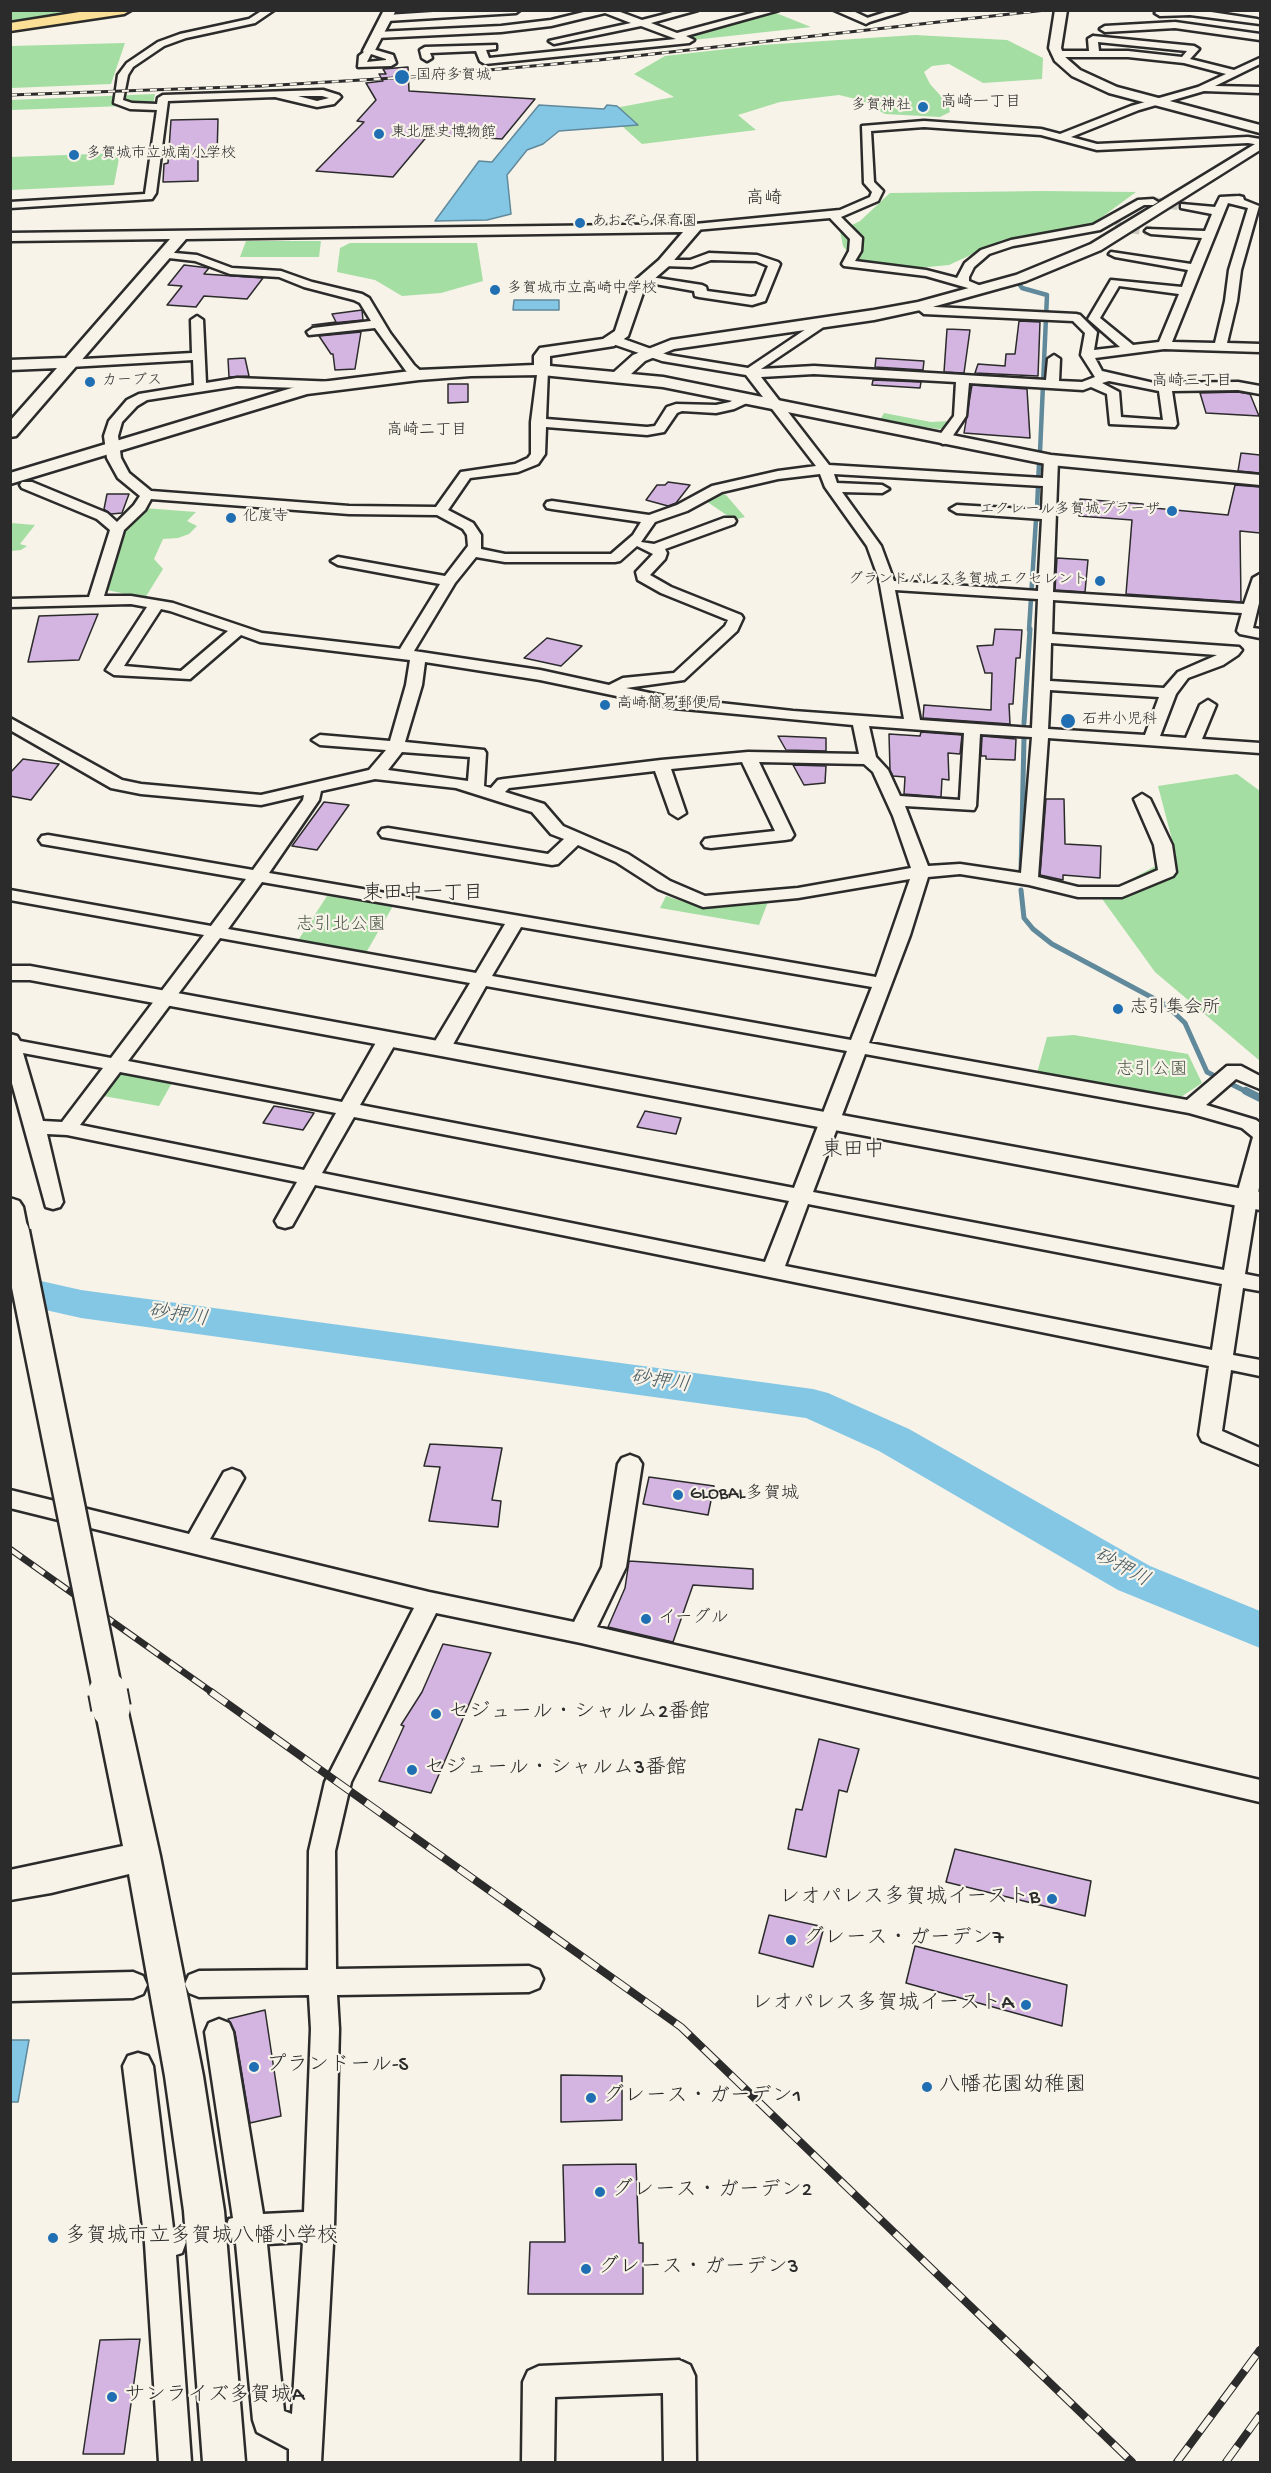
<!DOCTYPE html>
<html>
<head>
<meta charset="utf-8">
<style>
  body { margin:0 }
  #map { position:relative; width:1271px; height:2473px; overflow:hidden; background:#f7f3e8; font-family:"Gochi Hand",sans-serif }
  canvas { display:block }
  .frame { position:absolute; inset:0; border:12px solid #2b2b2b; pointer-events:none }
</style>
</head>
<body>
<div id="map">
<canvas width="1271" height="2473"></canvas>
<div class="frame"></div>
</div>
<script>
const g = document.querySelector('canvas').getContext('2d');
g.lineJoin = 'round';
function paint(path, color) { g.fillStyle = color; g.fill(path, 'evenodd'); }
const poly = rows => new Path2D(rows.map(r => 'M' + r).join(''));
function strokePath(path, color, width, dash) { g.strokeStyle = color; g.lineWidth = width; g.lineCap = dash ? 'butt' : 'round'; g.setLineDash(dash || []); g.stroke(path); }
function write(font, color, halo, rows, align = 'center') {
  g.font = font + ' "Gochi Hand","Klee One",sans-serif'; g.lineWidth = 4.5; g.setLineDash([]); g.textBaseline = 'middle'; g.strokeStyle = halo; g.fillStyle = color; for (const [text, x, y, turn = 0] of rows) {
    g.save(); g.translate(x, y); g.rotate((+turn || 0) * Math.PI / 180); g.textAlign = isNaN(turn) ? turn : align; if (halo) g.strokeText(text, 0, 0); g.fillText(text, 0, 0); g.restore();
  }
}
paint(poly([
  [10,11,95,11,11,23],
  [776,13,811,27,693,40,691,35],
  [915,35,1007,40,1043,58,1042,79,983,83,949,64,932,66,924,72,930,84,948,104,950,112,940,117,885,114,860,100,839,95,780,102,738,115,756,130,642,144,604,110,674,97,634,74,665,56,762,45],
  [125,43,111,84,11,88,11,46],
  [155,94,153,105,11,110,10,100],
  [120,153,114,185,11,190,11,157],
  [1043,191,1136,192,1079,234,1003,240,949,265,885,271,858,265,843,246,840,231,860,221,890,193],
  [246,241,321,241,319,257,240,257],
  [350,243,477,243,483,281,441,293,402,296,375,280,337,272,340,248],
  [884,413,931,422,949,421,947,428,938,429,880,420],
  [718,493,726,495,745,517,734,520,703,499],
  [144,508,196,512,187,521,197,526,189,534,178,538,163,539,154,559,163,569,145,598,107,590,121,529],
  [11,523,35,525,20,544,27,546,21,550,11,551],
  [1237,774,1260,791,1260,1061,1155,972,1100,896,1176,855,1158,786],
  [327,896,393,906,363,958,295,945],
  [666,896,700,907,768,902,759,925,660,908],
  [1074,1035,1188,1054,1202,1083,1178,1099,1037,1073,1047,1037],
  [126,1073,173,1081,159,1106,98,1095,117,1075]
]), '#a5dea3');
const water = poly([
  [539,105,604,109,607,105,617,106,638,125,559,131,543,144,527,150,507,175,511,214,487,220,435,221,479,161,492,162,539,105],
  [514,300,559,300,559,310,513,310,514,300],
  [11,2040,29,2040,18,2102,11,2102,11,2040]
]);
paint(water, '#84c7e5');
strokePath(water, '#60899b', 1.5);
strokePath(poly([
  [1020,285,1022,288,1047,295,1040,452],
  [1037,509,1039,463],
  [1029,630,1036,519]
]), '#60899b', 4.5);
strokePath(poly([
  [1024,723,1030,629],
  [1021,872,1024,738],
  [1021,890,1024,918,1033,929,1052,944,1166,1005,1185,1023,1207,1072,1249,1093]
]), '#60899b', 5);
strokePath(poly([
  [1246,1091,1260,1098]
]), '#60899b', 8);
paint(poly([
  [10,1274,81,1290,813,1389,828,1393,909,1429,1150,1566,1260,1611,1260,1648,1118,1590,879,1451,806,1418,81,1318,10,1302,10,1274]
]), '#84c7e5');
const building = poly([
  [408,67,409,91,535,99,502,139,429,134,393,177,316,171,364,122,357,121,376,100,366,83,383,81,379,74,386,74,383,69,408,67],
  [218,119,217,156,198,157,198,181,163,182,164,164,168,163,171,120,218,119],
  [184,265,209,268,204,274,263,278,247,299,204,296,196,307,167,305,182,286,168,285,184,265],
  [362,310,363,320,312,325,336,322,332,314,362,310],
  [1019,321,1040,322,1038,376,975,373,978,364,1005,366,1006,354,1015,354,1019,321],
  [947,329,970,330,964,373,944,372,947,329],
  [361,332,355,369,335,370,333,354,331,354,319,336,361,332],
  [245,358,249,376,229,377,228,359,245,358],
  [876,358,924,361,923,370,875,367,876,358],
  [873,380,921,382,920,388,872,385,873,380],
  [448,384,468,384,468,402,448,403,448,384],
  [972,385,1027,389,1030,438,964,433,972,385],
  [1238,392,1250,394,1259,416,1206,413,1200,393,1238,392],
  [1241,453,1260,455,1260,473,1238,471,1241,453],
  [668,482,690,485,676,503,668,506,646,500,657,485,665,485,668,482],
  [1235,485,1260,487,1260,533,1240,531,1241,602,1126,594,1132,520,1079,516,1080,499,1143,504,1143,507,1228,515,1235,485],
  [107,494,129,494,122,513,111,514,104,509,107,494],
  [1057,558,1088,560,1085,592,1055,590,1057,558],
  [98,614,79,660,28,662,39,616,98,614],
  [995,629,1022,630,1020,658,1016,658,1013,704,1009,704,1010,724,923,718,924,705,991,710,992,673,985,673,977,646,993,645,995,629],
  [547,638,582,646,561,666,524,658,547,638],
  [921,732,962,735,960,754,948,753,949,780,942,779,941,797,904,794,905,777,893,776,890,770,889,734,920,736,921,732],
  [778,736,826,738,826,751,786,750,778,736],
  [982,736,1016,739,1015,760,986,759,986,756,981,756,982,736],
  [23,759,59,764,31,800,10,796,10,773,23,759],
  [793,765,826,766,825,783,804,785,793,765],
  [1046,799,1064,799,1065,844,1101,846,1100,878,1063,875,1063,880,1040,875,1046,799],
  [324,802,349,805,317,850,292,846,324,802],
  [274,1106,314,1113,303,1130,263,1123,274,1106],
  [645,1111,681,1118,676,1134,637,1127,645,1111],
  [430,1444,502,1448,492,1500,501,1501,498,1527,429,1521,440,1467,424,1466,430,1444],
  [649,1477,714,1486,708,1515,643,1504,649,1477],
  [629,1561,753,1569,753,1589,693,1585,673,1642,608,1627,625,1588,629,1561],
  [443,1644,491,1653,431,1793,379,1781,404,1726,401,1725,422,1692,443,1644],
  [819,1739,859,1749,847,1792,839,1790,826,1857,788,1849,796,1809,802,1810,819,1739],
  [955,1849,1091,1881,1085,1916,946,1882,955,1849],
  [769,1915,824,1927,813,1967,759,1953,769,1915],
  [915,1946,1067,1985,1062,2026,906,1983,915,1946],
  [265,2010,281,2116,250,2123,235,2032,228,2019,265,2010],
  [561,2075,622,2076,622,2120,561,2122,561,2075],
  [636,2164,639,2243,643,2243,643,2294,528,2294,530,2242,565,2242,563,2165,636,2164],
  [140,2339,124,2454,83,2454,100,2340,140,2339]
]);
paint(building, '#d4b4e1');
strokePath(building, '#2b2b2b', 1.5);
strokePath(poly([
  [1153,202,1185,206],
  [1115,226,1151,231]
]), '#cecbc2', 10, [10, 5]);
const minor = poly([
  [263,10,274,10,255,23,186,38,164,46,133,67,128,75,123,100,132,103,157,104,158,98,163,95,323,90,339,95,341,97,334,104,317,107,275,97,168,101,156,193,152,199,10,208,10,202,145,194,157,110,130,109,114,103,118,75,127,63,158,42,180,34,249,19,263,10],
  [298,96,322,96,329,98,317,101,298,96],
  [464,10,520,10,516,13,387,21,382,18,387,15,464,10],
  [592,10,615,10,642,20,681,10,698,10,651,23,677,33,763,10,779,10,686,36,694,40,689,43,485,64,480,61,476,51,430,53,432,58,427,61,422,58,420,50,425,47,496,45,496,49,486,50,489,58,676,39,641,26,554,44,549,41,631,23,605,13,551,26,501,32,377,38,372,35,377,32,501,26,551,20,592,10],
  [892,10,908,10,866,23,861,20,892,10],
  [1159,10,1198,10,1257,19,1260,20,1260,24,1190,15,1160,16,1155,13,1159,10],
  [1175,22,1260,34,1260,40,1175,28,1105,32,1100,29,1105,26,1175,22],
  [1093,36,1194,46,1199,49,1190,59,1234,70,1260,58,1260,64,1215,86,1260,87,1260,93,1204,91,1139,110,1071,137,1097,144,1248,137,1260,139,1260,145,1248,143,1097,150,1041,135,924,127,871,131,874,182,883,191,878,201,841,217,862,238,861,251,855,261,926,270,957,278,965,263,981,250,1011,240,1093,225,1138,200,1153,199,1158,202,1153,205,1144,205,1100,230,1013,246,989,254,974,267,969,277,969,281,981,286,975,290,926,276,844,266,842,264,849,251,850,239,830,218,695,230,689,227,695,224,840,210,870,197,872,192,864,183,862,126,924,121,1041,129,1060,134,1131,106,1198,87,1226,74,1184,63,1128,57,1057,57,1052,54,1057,51,1089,51,1088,39,1093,36],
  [1098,42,1187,51,1182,57,1128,51,1099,51,1098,42],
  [369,48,393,55,396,63,391,66,358,67,359,56,369,48],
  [371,54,386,59,386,60,367,62,371,54],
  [1239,196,1243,197,1244,200,1259,206,1241,270,1237,301,1227,343,1260,344,1260,352,1164,349,1095,358,1102,371,1154,383,1238,382,1260,386,1260,394,1238,390,1172,391,1177,424,1175,427,1110,424,1107,394,1091,387,1083,390,969,383,966,416,948,443,943,444,936,440,954,416,956,382,814,374,761,377,829,465,1043,478,1044,460,1051,456,1056,457,1058,460,1053,592,1244,604,1253,578,1260,574,1260,599,1253,628,1260,629,1260,638,1240,634,1237,631,1242,613,1053,600,1052,634,1239,647,1242,650,1238,655,1223,665,1188,678,1176,694,1160,736,1186,738,1200,705,1208,700,1216,705,1202,739,1260,743,1260,753,1048,738,1038,877,1078,887,1119,887,1158,870,1154,845,1134,799,1142,794,1150,799,1172,845,1176,872,1173,876,1122,897,1078,897,1029,885,960,874,928,877,910,935,869,1043,1187,1100,1227,1066,1241,1066,1260,1076,1260,1089,1236,1079,1206,1105,1256,1120,1260,1123,1260,1181,1245,1274,1260,1277,1260,1291,1243,1288,1233,1355,1260,1360,1260,1376,1231,1370,1222,1431,1260,1448,1260,1465,1202,1441,1199,1435,1209,1366,315,1185,292,1226,285,1228,278,1226,275,1221,297,1182,67,1135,47,1134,63,1202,60,1207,53,1209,46,1207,10,1076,10,1034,17,1036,20,1041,111,1058,204,935,10,900,10,890,211,926,246,879,48,845,42,844,39,840,42,836,48,835,253,870,303,800,304,795,261,805,141,794,111,788,10,730,10,718,122,780,141,784,261,795,369,770,386,750,320,745,312,740,320,735,390,741,406,685,410,660,260,642,241,635,190,679,114,675,106,670,147,607,131,604,10,607,10,599,89,597,110,530,97,519,22,488,20,485,22,482,32,482,107,513,117,522,134,505,140,496,118,478,107,458,104,436,109,421,127,400,139,394,194,385,193,360,70,367,64,363,66,360,192,353,191,320,197,316,203,320,206,383,237,378,337,382,339,385,337,388,333,389,237,386,147,400,137,406,122,422,118,436,121,458,129,473,151,491,349,506,436,507,461,472,515,464,528,458,531,454,531,422,538,367,546,367,548,370,546,419,647,427,655,426,667,407,676,404,716,405,730,402,739,396,749,396,750,399,749,402,734,409,716,413,682,411,677,413,664,432,647,435,546,427,545,454,538,464,518,472,470,478,448,510,473,523,481,535,481,549,505,554,611,554,633,535,641,522,552,509,547,508,545,505,547,502,552,501,649,515,677,505,712,486,778,471,816,466,746,375,662,361,610,343,610,337,618,337,668,355,748,368,818,321,824,325,822,328,761,369,814,366,1046,380,1048,359,1054,355,1060,359,1059,381,1082,382,1095,377,1081,355,1085,333,1073,321,924,314,914,306,920,302,935,307,1076,314,1080,315,1097,332,1094,350,1120,347,1088,319,1111,280,1182,287,1188,270,1115,257,1109,254,1111,252,1191,264,1202,238,1151,234,1145,231,1147,229,1205,231,1212,214,1181,208,1181,204,1215,207,1220,197,1239,196],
  [1228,203,1248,208,1229,270,1225,301,1215,343,1172,342,1228,203],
  [1119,286,1179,294,1159,342,1133,345,1100,318,1119,286],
  [1109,381,1159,391,1163,420,1121,417,1119,392,1102,383,1109,381],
  [820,474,825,487,867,546,879,579,904,719,793,711,674,698,626,688,684,680,737,631,743,618,741,615,671,587,650,575,665,559,667,553,665,549,734,524,736,521,734,518,724,518,654,544,641,542,655,522,687,511,722,492,778,479,820,474],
  [834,474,1043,486,1042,510,957,505,950,509,957,513,1042,519,1038,591,894,581,881,546,842,492,882,493,889,489,882,485,837,483,834,474],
  [151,499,349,514,437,515,463,529,467,535,468,546,445,576,338,557,331,561,338,565,440,584,400,649,262,633,173,603,131,596,104,596,124,530,145,510,151,499],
  [637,546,653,554,636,572,638,580,661,593,728,620,725,626,674,673,623,678,609,685,540,670,414,651,455,583,476,557,505,562,615,562,620,561,637,546],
  [895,590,1038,599,1032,728,920,720,895,590],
  [161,609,170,611,228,631,181,671,124,666,161,609],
  [1051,643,1217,655,1178,672,1164,688,1050,681,1051,643],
  [425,662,540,680,674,708,853,725,859,754,748,752,661,760,504,779,498,780,491,788,484,786,486,753,484,750,405,742,422,685,425,662],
  [1050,690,1159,697,1145,735,1048,729,1050,690],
  [869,726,964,733,960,800,900,796,888,770,876,757,869,726],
  [980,734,1032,737,1021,873,960,864,928,866,905,806,974,810,976,806,980,734],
  [402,752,470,757,468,781,388,770,402,752],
  [742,762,775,831,711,838,705,839,702,843,705,847,711,848,785,840,791,839,794,835,759,762,864,764,873,772,893,816,911,868,798,888,705,896,670,881,628,854,563,826,544,804,505,792,509,788,655,771,670,813,678,818,686,813,671,769,742,762],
  [375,779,456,788,532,812,551,834,564,839,548,854,388,828,382,829,379,833,382,837,552,865,558,864,578,845,616,862,658,889,703,907,798,898,910,879,876,977,269,873,319,800,321,791,375,779],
  [262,882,505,924,476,973,228,929,262,882],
  [521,927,872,987,851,1040,492,976,521,927],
  [220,938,470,983,431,1048,434,1052,441,1054,448,1052,451,1048,486,986,847,1051,794,1188,360,1105,398,1039,395,1035,388,1033,381,1035,378,1039,342,1102,128,1061,220,938],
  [23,1053,103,1068,62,1122,43,1121,23,1053],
  [865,1054,1189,1113,1242,1128,1253,1137,1236,1198,1224,1270,813,1192,865,1054],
  [120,1072,336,1113,304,1170,80,1125,120,1072],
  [354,1117,789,1201,765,1262,322,1173,354,1117],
  [808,1204,1222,1284,1212,1350,785,1266,808,1204],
  [164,252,197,255,232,268,281,271,312,282,362,294,369,298,390,333,414,365,425,375,419,379,406,371,375,328,309,335,307,332,313,328,371,321,360,303,354,300,304,287,279,277,230,274,195,261,160,257,158,255,164,252],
  [709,253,757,255,778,262,780,264,765,301,752,305,699,297,695,296,694,291,644,282,638,279,644,276,702,285,706,287,707,291,751,297,756,296,768,266,756,261,711,260,692,267,664,266,658,263,664,260,690,260,709,253],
  [630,1455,638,1458,642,1464,626,1567,597,1627,1260,1780,1260,1802,581,1643,436,1613,351,1782,335,1851,336,1969,529,1966,539,1970,543,1979,539,1988,529,1992,337,1995,339,2029,334,2226,321,2462,289,2462,289,2449,257,2432,253,2420,236,2243,229,2241,225,2230,229,2219,233,2218,205,2032,209,2023,219,2019,229,2023,233,2032,263,2214,304,2212,311,2029,309,1995,199,1997,189,1993,185,1984,189,1975,199,1971,308,1970,309,1851,325,1782,414,1608,10,1508,10,1490,189,1534,224,1472,232,1469,240,1472,244,1478,210,1539,429,1592,574,1622,602,1567,618,1464,622,1458,630,1455],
  [303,2242,292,2414,284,2411,267,2244,303,2242],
  [133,1972,143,1976,147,1985,143,1994,133,1998,10,2001,10,1975,133,1972],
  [138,2053,148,2056,153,2066,173,2228,182,2231,186,2242,182,2253,176,2255,191,2462,159,2462,145,2243,123,2066,128,2056,138,2053],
  [679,2360,690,2365,695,2376,696,2462,664,2462,663,2393,555,2397,554,2462,522,2462,523,2382,528,2371,539,2366,679,2360]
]);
const tertiary = poly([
  [384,10,396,10,373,54,365,54,363,51,384,10],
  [834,10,851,10,872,20,866,24,834,10],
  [1055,10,1067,10,1061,48,1064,56,1080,70,1117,87,1260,125,1260,133,1109,93,1072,76,1055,61,1049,48,1055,10],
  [1260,141,1260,150,1101,250,1026,281,925,309,874,320,674,349,645,361,631,374,663,377,1051,455,1260,475,1260,485,1051,465,663,387,542,375,471,376,419,380,307,394,10,484,10,473,305,384,419,370,534,365,534,356,540,348,603,339,615,331,630,285,659,260,683,232,186,239,16,436,10,437,10,421,57,368,10,370,10,360,66,358,170,239,10,241,10,233,700,224,702,227,700,230,669,266,645,287,628,336,614,346,550,356,550,366,614,372,633,355,671,340,874,310,918,302,1016,275,1091,244,1260,141],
  [10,966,30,966,1260,1192,1260,1210,441,1056,30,980,10,980,10,966],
  [10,1198,19,1201,23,1207,28,1232,25,1238,15,1241,10,1240,10,1198],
  [111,1695,123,1699,127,1708,160,1856,203,2076,224,2211,245,2462,203,2462,184,2211,165,2076,129,1874,51,1893,10,1900,10,1870,123,1846,95,1708,99,1699,111,1695]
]);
const primary = poly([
  [92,10,131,10,124,14,10,31,10,23,92,10]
]);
strokePath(minor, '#2b2b2b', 5);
strokePath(tertiary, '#2b2b2b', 5);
strokePath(primary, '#2b2b2b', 5);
paint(minor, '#f7f3e8');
paint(tertiary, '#f7f3e8');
paint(primary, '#fbdf96');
const railFar2 = poly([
  [411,77,599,60,1046,10],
  [10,95,262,86,394,78]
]);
const railFar1 = poly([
  [10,1549,213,1693]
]);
const rail = poly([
  [211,1692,681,2027,1132,2462],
  [1177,2462,1260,2350],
  [1226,2462,1260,2415]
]);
strokePath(railFar2, '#2b2b2b', 3);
strokePath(railFar1, '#2b2b2b', 7);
strokePath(rail, '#2b2b2b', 8);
strokePath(railFar2, '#f7f3e8', 2, [7]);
strokePath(railFar1, '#f7f3e8', 4.5, [14]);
strokePath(rail, '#f7f3e8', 6, [19]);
const tertiaryBridgeFar1 = poly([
  [15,1232,108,1693]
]);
const tertiaryBridge = poly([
  [108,1692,111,1708]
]);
strokePath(tertiaryBridgeFar1, '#2b2b2b', 33, []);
strokePath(tertiaryBridge, '#2b2b2b', 42, []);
strokePath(tertiaryBridgeFar1, '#f7f3e8', 28);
strokePath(tertiaryBridge, '#f7f3e8', 38);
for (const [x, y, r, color] of [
  [402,77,8,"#1f6fb2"],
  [923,107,6,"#1f6fb2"],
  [379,134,6,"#1f6fb2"],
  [74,155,6,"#1f6fb2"],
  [580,223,6,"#1f6fb2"],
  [495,290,6,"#1f6fb2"],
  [90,382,6,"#1f6fb2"],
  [1172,511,6,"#1f6fb2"],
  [231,518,6,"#1f6fb2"],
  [1100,581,6,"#1f6fb2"],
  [605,705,6,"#1f6fb2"],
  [1068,721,8,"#1f6fb2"],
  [1118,1009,6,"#1f6fb2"],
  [678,1495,6,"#1f6fb2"],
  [646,1619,6,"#1f6fb2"],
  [436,1714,6,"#1f6fb2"],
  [412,1770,6,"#1f6fb2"],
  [1052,1899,6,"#1f6fb2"],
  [791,1940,6,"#1f6fb2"],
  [1026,2005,6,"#1f6fb2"],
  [254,2067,6,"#1f6fb2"],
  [927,2087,6,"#1f6fb2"],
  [591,2098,6,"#1f6fb2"],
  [600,2192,6,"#1f6fb2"],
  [53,2238,6,"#1f6fb2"],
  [586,2269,6,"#1f6fb2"],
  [112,2397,6,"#1f6fb2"]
]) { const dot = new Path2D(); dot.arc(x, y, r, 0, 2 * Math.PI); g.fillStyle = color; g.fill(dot); strokePath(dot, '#f7f3e8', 2); }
write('15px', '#2b2b2b', '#f7f3e8', [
  ["国府多賀城",416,77],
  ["多賀神社",911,107,"right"],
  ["東北歴史博物館",391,134],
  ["多賀城市立城南小学校",86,155],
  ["あおぞら保育園",592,223],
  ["多賀城市立高崎中学校",507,290],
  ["カーブス",102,382],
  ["エクレール多賀城プラーザ",1160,511,"right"],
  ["化度寺",243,518],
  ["グランドパレス多賀城エクセレント",1088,581,"right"],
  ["高崎簡易郵便局",617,705],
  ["石井小児科",1082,721]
], 'left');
write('16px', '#2b2b2b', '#f7f3e8', [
  ["高崎一丁目",981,104],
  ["高崎三丁目",1192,383],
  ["高崎二丁目",427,432]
]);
write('18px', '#2b2b2b', '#f7f3e8', [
  ["高崎",764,200]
]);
write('18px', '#4a5849', '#f7f3e8', [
  ["志引北公園",341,926],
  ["志引公園",1152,1071]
]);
write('18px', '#2b2b2b', '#f7f3e8', [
  ["志引集会所",1130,1009],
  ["GLOBAL多賀城",690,1495],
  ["イーグル",658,1619]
], 'left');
write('20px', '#2b2b2b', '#f7f3e8', [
  ["東田中一丁目",423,895]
]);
write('italic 20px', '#465a63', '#f7f3e8', [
  ["砂押川",178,1317,8],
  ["砂押川",660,1383,8],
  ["砂押川",1121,1569,28]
]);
write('21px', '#2b2b2b', '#f7f3e8', [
  ["東田中",853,1152]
]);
write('21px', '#2b2b2b', '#f7f3e8', [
  ["セジュール・シャルム2番館",448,1714],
  ["セジュール・シャルム3番館",424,1770],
  ["レオパレス多賀城イーストB",1040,1899,"right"],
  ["グレース・ガーデン7",803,1940],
  ["レオパレス多賀城イーストA",1014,2005,"right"],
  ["プランドール-S",266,2067],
  ["八幡花園幼稚園",939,2087],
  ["グレース・ガーデン1",603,2098],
  ["グレース・ガーデン2",612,2192],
  ["多賀城市立多賀城八幡小学校",65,2238],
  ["グレース・ガーデン3",598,2269],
  ["サンライズ多賀城A",124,2397]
], 'left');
</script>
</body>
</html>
